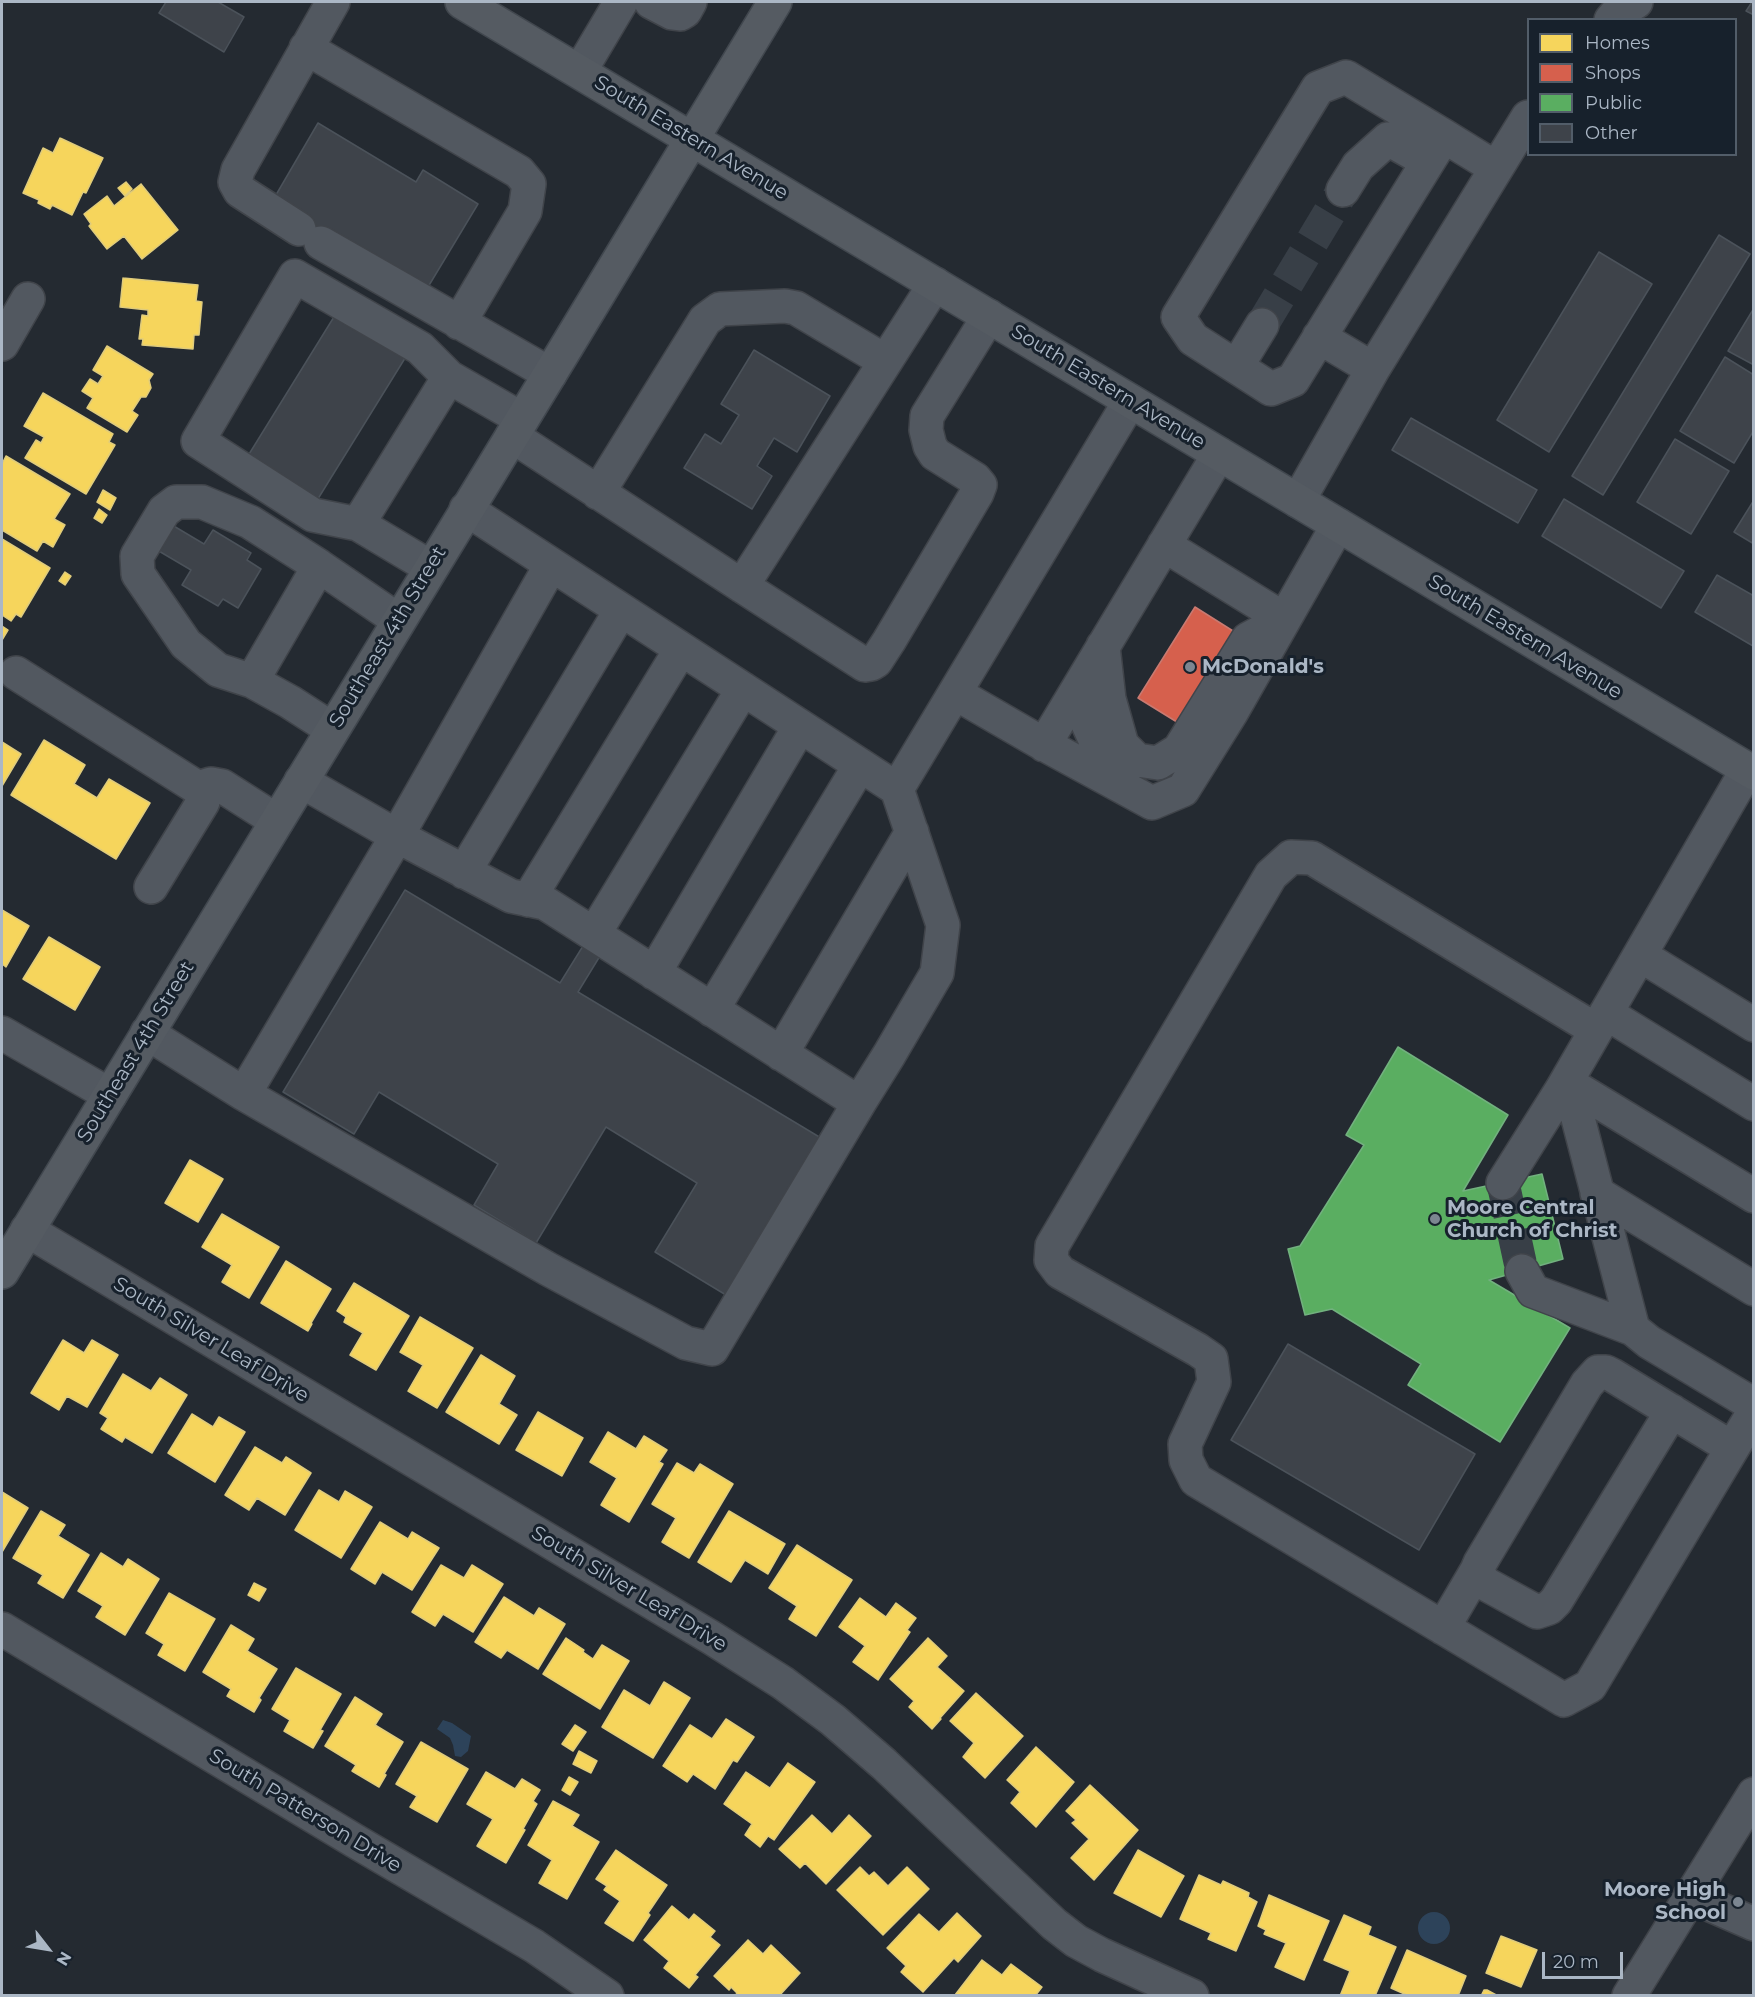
<!DOCTYPE html>
<html>
<head>
<meta charset="utf-8">
<style>
  body { margin:0 }
  #map { position:relative; width:1755px; height:1997px; overflow:hidden; background:#242a31; font-family:Montserrat,sans-serif }
  canvas { display:block }
  .frame { position:absolute; inset:0; border:3px solid #abb7c5; pointer-events:none }
  .legend { position:absolute; left:1527px; top:18px; width:210px; height:138px; box-sizing:border-box; background:#17212c; border:2px solid #525d69; margin:0; padding:8px 10px; list-style:none; font-size:18px; color:#abb7c5 }
  .legend li { display:flex; align-items:center; gap:12px; height:30px }
  .legend b { width:30px; border:2px solid #525d69 }
  .north { position:absolute; left:18px; top:1919px; width:60px; height:60px; -webkit-text-stroke:4px #17212c; paint-order:stroke; rotate:121deg; font-size:16px; font-weight:700; line-height:24px; text-align:center; color:#abb7c5 }
  .north::after { content:''; display:block; margin:auto; width:21px; height:27px; background:#abb7c5; clip-path:polygon(50% 0,100% 100%,50% 72%,0 100%) }
  .scale { position:absolute; left:1542px; top:1952px; width:81px; height:27px; box-sizing:border-box; border:3px solid #abb7c5; border-top:0; padding-left:8px; font-size:18px; line-height:21px; white-space:nowrap; color:#abb7c5; -webkit-text-stroke:4px #17212c; paint-order:stroke }
</style>
</head>
<body>
<div id="map">
<canvas width="1755" height="1997"></canvas>
<div class="frame"></div>
<ul class="legend">
<li><b style="height:16px;background:#f6d55c"></b>Homes</li>
<li><b style="height:16px;background:#d6604d"></b>Shops</li>
<li><b style="height:16px;background:#5aae61"></b>Public</li>
<li><b style="height:16px;background:#3e434a"></b>Other</li>
</ul>
<div class="north">N</div>
<div class="scale">20 m</div>
</div>
<script>
const g = document.querySelector('canvas').getContext('2d');
g.lineJoin = 'round';
function paint(path, color) { g.fillStyle = color; g.fill(path, 'evenodd'); }
const poly = rows => new Path2D(rows.map(r => 'M' + r).join(''));
function strokePath(path, color, width, dash) { g.strokeStyle = color; g.lineWidth = width; g.lineCap = dash ? 'butt' : 'round'; g.setLineDash(dash || []); g.stroke(path); }
function write(font, color, halo, rows, align = 'center') {
  g.font = font + ' Montserrat,sans-serif'; g.lineWidth = 6; g.setLineDash([]); g.textBaseline = 'middle'; g.strokeStyle = halo; g.fillStyle = color; for (const [text, x, y, turn = 0] of rows) {
    g.save(); g.translate(x, y); g.rotate((+turn || 0) * Math.PI / 180); g.textAlign = isNaN(turn) ? turn : align; if (halo) g.strokeText(text, 0, 0); g.fillText(text, 0, 0); g.restore();
  }
}
paint(poly([
  [443,1720,452,1723,471,1736,468,1751,461,1757,455,1756,453,1745,450,1738,437,1729],
  '1418 1928a16 16 0 1 1 32 0a16 16 0 1 1-32 0Z'
]), '#2d435a');
const homes = poly([
  [60,138,103,158,86,193,83,192,72,215,52,205,50,209,38,203,39,200,23,193,43,148,53,153,60,138],
  [126,182,132,189,125,196,118,188,126,182],
  [141,184,178,230,142,259,124,236,107,249,89,226,91,224,84,214,107,196,114,206,141,184],
  [123,278,198,285,196,301,202,302,199,335,194,335,193,349,142,345,143,339,139,339,142,315,148,316,148,310,120,307,123,278],
  [107,346,153,374,149,380,151,388,146,397,141,397,132,411,138,415,127,432,87,408,93,398,82,391,90,379,98,384,103,376,93,370,107,346],
  [43,393,113,434,109,442,115,445,86,494,25,458,36,440,41,443,44,437,24,426,43,393],
  [6,456,70,494,54,519,65,525,53,547,43,541,37,551,2,530,2,464,6,456],
  [103,490,116,498,110,510,97,502,103,490],
  [99,509,107,515,102,523,94,518,99,509],
  [2,539,50,568,21,617,16,614,11,621,2,615,2,539],
  [65,572,71,576,65,585,59,581,65,572],
  [2,626,8,630,2,640,2,626],
  [44,740,85,765,74,784,97,798,109,779,150,803,116,859,11,795,44,740],
  [2,742,21,754,2,786,2,742],
  [2,910,29,926,6,967,2,964,2,910],
  [49,937,100,967,75,1010,23,979,49,937],
  [190,1160,223,1179,198,1222,165,1203,190,1160],
  [222,1214,279,1247,249,1298,222,1282,232,1265,202,1247,222,1214],
  [286,1261,331,1289,311,1323,312,1324,308,1331,261,1303,286,1261],
  [354,1283,409,1316,376,1370,350,1355,363,1333,344,1322,346,1317,337,1311,354,1283],
  [420,1317,473,1348,437,1408,408,1391,423,1365,400,1352,420,1317],
  [63,1340,84,1353,92,1340,118,1355,87,1407,67,1396,59,1410,31,1393,63,1340],
  [481,1355,515,1376,499,1404,517,1415,499,1444,446,1412,481,1355],
  [123,1374,151,1391,160,1378,187,1395,152,1453,125,1437,122,1442,101,1429,108,1418,100,1413,123,1374],
  [538,1412,583,1438,562,1476,516,1450,538,1412],
  [192,1414,213,1427,219,1417,245,1432,215,1482,168,1453,192,1414],
  [608,1432,636,1449,644,1436,667,1450,659,1462,663,1464,629,1522,601,1505,617,1478,590,1462,608,1432],
  [255,1447,282,1463,286,1457,311,1473,285,1515,257,1498,249,1510,225,1495,255,1447],
  [677,1463,694,1473,700,1464,733,1484,689,1558,662,1542,676,1518,652,1504,677,1463],
  [319,1490,339,1502,345,1491,372,1507,341,1558,295,1530,319,1490],
  [2,1492,28,1508,2,1552,2,1492],
  [41,1511,65,1525,58,1536,89,1555,63,1598,38,1583,43,1575,13,1558,41,1511],
  [729,1511,785,1544,768,1574,745,1560,731,1582,698,1562,729,1511],
  [380,1522,408,1539,412,1532,439,1548,412,1590,382,1572,375,1584,351,1569,380,1522],
  [797,1545,852,1580,816,1636,789,1619,797,1606,769,1588,797,1545],
  [101,1553,123,1567,128,1559,159,1579,125,1635,96,1617,103,1606,78,1591,101,1553],
  [441,1565,464,1578,472,1565,503,1584,473,1632,443,1614,435,1626,412,1612,441,1565],
  [254,1583,266,1589,259,1601,248,1595,254,1583],
  [169,1593,215,1619,185,1671,158,1655,164,1644,146,1633,169,1593],
  [504,1597,534,1616,539,1608,565,1624,538,1669,507,1650,501,1658,475,1642,504,1597],
  [860,1598,886,1617,896,1603,916,1618,907,1630,910,1632,878,1680,853,1662,865,1646,839,1627,860,1598],
  [231,1625,254,1639,247,1651,277,1669,259,1698,261,1700,254,1712,227,1696,231,1689,203,1672,231,1625],
  [566,1638,584,1650,583,1652,593,1659,602,1645,629,1661,600,1709,543,1674,566,1638],
  [928,1638,947,1656,937,1667,964,1691,940,1718,941,1719,932,1729,909,1707,914,1701,890,1679,928,1638],
  [296,1668,341,1694,320,1730,323,1731,313,1748,284,1731,290,1720,272,1709,296,1668],
  [664,1682,690,1698,653,1758,602,1727,624,1690,650,1706,664,1682],
  [976,1693,1023,1736,985,1778,963,1757,974,1743,950,1721,976,1693],
  [355,1697,382,1714,375,1725,403,1742,384,1774,386,1775,379,1787,352,1771,356,1765,325,1746,355,1697],
  [726,1719,754,1737,737,1762,733,1760,715,1789,693,1774,687,1782,663,1766,690,1725,712,1739,726,1719],
  [575,1725,586,1732,573,1751,562,1744,575,1725],
  [421,1742,468,1769,437,1822,410,1807,417,1796,396,1784,421,1742],
  [1036,1747,1074,1782,1036,1827,1011,1803,1020,1792,1007,1780,1036,1747],
  [579,1751,597,1761,591,1773,573,1764,579,1751],
  [788,1763,815,1782,774,1840,768,1836,760,1847,745,1835,752,1824,724,1804,746,1772,770,1788,788,1763],
  [486,1772,515,1789,522,1779,540,1790,533,1801,537,1804,523,1829,525,1830,506,1863,477,1846,493,1819,467,1804,486,1772],
  [569,1777,578,1782,570,1795,562,1790,569,1777],
  [1090,1785,1138,1830,1094,1880,1071,1858,1089,1839,1072,1823,1076,1820,1066,1811,1090,1785],
  [553,1801,579,1815,572,1826,599,1842,567,1899,539,1883,552,1860,528,1845,553,1801],
  [812,1815,832,1834,849,1815,871,1836,826,1884,805,1863,800,1868,779,1849,812,1815],
  [616,1850,667,1885,648,1913,650,1915,633,1941,605,1923,620,1901,604,1890,607,1886,596,1879,616,1850],
  [1138,1850,1184,1876,1161,1917,1114,1893,1138,1850],
  [860,1867,869,1876,874,1872,888,1886,907,1867,929,1889,883,1935,837,1890,860,1867],
  [1199,1875,1221,1885,1223,1881,1249,1893,1248,1897,1257,1902,1236,1951,1208,1939,1211,1933,1180,1919,1199,1875],
  [1269,1895,1329,1921,1304,1980,1275,1967,1286,1943,1264,1934,1266,1930,1258,1926,1269,1895],
  [672,1906,689,1920,694,1914,715,1931,710,1937,720,1945,695,1975,698,1977,689,1988,664,1968,669,1961,644,1940,672,1906],
  [957,1913,981,1936,958,1962,954,1958,923,1992,901,1972,906,1966,887,1948,919,1914,939,1932,957,1913],
  [1344,1915,1371,1927,1368,1935,1396,1947,1375,1996,1340,1996,1350,1971,1324,1960,1344,1915],
  [1501,1936,1537,1950,1521,1987,1486,1973,1501,1936],
  [748,1940,763,1954,771,1945,800,1973,779,1996,735,1996,737,1993,731,1987,729,1990,714,1976,748,1940],
  [1407,1950,1466,1976,1458,1996,1409,1996,1391,1988,1407,1950],
  [982,1960,1002,1975,1011,1964,1042,1987,1035,1996,955,1995,982,1960],
  [1484,1990,1487,1990,1498,1996,1481,1996,1484,1990]
]);
paint(homes, '#f6d55c');
strokePath(homes, '#e0cc7c', 1.5);
const shops = poly([
  [1195,607,1241,636,1185,727,1138,698,1195,607]
]);
paint(shops, '#d6604d');
strokePath(shops, '#c97a71', 1.5);
const public = poly([
  [1398,1047,1508,1115,1463,1191,1542,1174,1563,1259,1489,1280,1570,1328,1500,1442,1408,1385,1421,1364,1332,1309,1305,1315,1288,1249,1300,1246,1364,1145,1346,1135,1398,1047]
]);
paint(public, '#5aae61');
strokePath(public, '#72b17f', 1.5);
const building = poly([
  [166,2,218,2,244,17,224,52,159,13,166,2],
  [1752,2,1754,2,1754,15,1746,11,1752,2],
  [318,123,416,182,423,170,478,204,425,292,316,252,293,238,273,200,318,123],
  [1719,235,1750,254,1603,495,1572,476,1719,235],
  [1599,252,1652,284,1549,452,1497,420,1599,252],
  [1754,308,1754,365,1728,351,1754,308],
  [337,312,407,355,316,502,246,459,337,312],
  [754,350,830,396,797,452,774,438,757,466,772,476,752,509,684,468,705,434,721,444,739,415,721,404,754,350],
  [1725,357,1754,375,1754,430,1734,463,1680,431,1725,357],
  [1411,418,1537,490,1518,523,1392,450,1411,418],
  [1675,439,1729,471,1691,534,1637,502,1675,439],
  [1564,499,1684,571,1661,608,1542,536,1564,499],
  [1754,500,1754,544,1734,532,1754,500],
  [167,522,204,544,213,530,251,553,247,560,261,569,238,608,223,599,218,606,182,585,191,570,152,547,167,522],
  [1717,575,1754,596,1753,646,1695,612,1717,575],
  [405,890,560,983,583,946,600,956,578,992,821,1138,726,1295,655,1252,697,1183,606,1127,536,1243,474,1205,498,1164,379,1092,354,1134,283,1092,405,890],
  [1288,1344,1475,1454,1419,1550,1231,1440,1288,1344]
]);
paint(building, '#3e434a');
strokePath(building, '#4b525a', 1.5);
strokePath(poly([
  [1262,325,1343,190],
  [1503,1183,1522,1271]
]), '#383f47', 33, [33, 16]);
const minor = poly([
  [651,2,672,13,680,14,685,11,690,2],
  [1611,20,1617,13,1636,2],
  [306,48,519,172,529,184,525,211,459,323],
  [580,71,621,2],
  [1444,136,1293,380,1271,389,1193,339,1178,317,1318,88,1346,77,1444,136,1496,168],
  [1343,190,1358,166,1388,139,1427,161],
  [299,229,240,191,235,182,238,170,333,2],
  [321,243,550,374],
  [1319,337,1373,369],
  [2,344,28,299],
  [1237,366,1262,325],
  [512,436,742,586,865,665,871,664,876,661,889,641,977,493,980,485,975,479,935,454,930,446,926,430,927,416,989,316],
  [598,493,705,320,720,309,785,306,796,308,885,361],
  [1298,501,1373,369,1528,117],
  [358,524,449,377],
  [1164,545,1284,619],
  [430,567,358,524,313,515,198,441,295,276,420,348,449,377,522,419],
  [742,586,935,284],
  [1103,646,1109,699,1122,745,1137,760,1158,763,1179,750,1248,639,1261,632],
  [16,673,198,788,203,795,203,802,151,887],
  [1095,673,1088,699,1088,724,1097,744,1115,756,1137,760],
  [252,681,218,670,186,644,138,574,137,556,164,511,176,502,202,502,250,522,319,566],
  [955,693,1038,741,1152,803,1183,790,1231,713,1338,525],
  [332,729,290,702,252,681,319,566,398,620],
  [1044,745,1219,454],
  [1747,770,1562,1089,1574,1103,1633,1329,1649,1342,1754,1405],
  [301,781,397,836,511,896,545,903,859,1103,889,1055,937,973,943,925,897,789,466,509],
  [198,788,211,784,222,786,277,821],
  [897,789,1130,401],
  [464,872,621,610],
  [528,900,681,649],
  [594,934,743,689],
  [1640,955,1754,1025],
  [654,973,800,726],
  [712,1010,860,765],
  [1606,1013,1754,1104],
  [1596,1030,1312,858,1291,857,1271,875,1052,1246,1051,1260,1060,1272,1198,1350,1211,1359,1214,1382,1185,1444,1186,1460,1196,1480,1564,1700,1590,1686,1754,1412],
  [2,1033,110,1095],
  [147,1033,244,1094,397,836,551,565],
  [781,1054,912,832],
  [1566,1082,1754,1196],
  [244,1094,548,1269,686,1343,712,1349,859,1103],
  [1503,1183,1562,1089],
  [1597,1193,1754,1289],
  [27,1230,712,1638,783,1683,833,1720,884,1764,1054,1924,1076,1941,1102,1955,1192,1996],
  [1522,1271,1533,1291,1633,1329],
  [1672,1411,1556,1601,1549,1608,1537,1612,1484,1583,1477,1570,1480,1563,1587,1384,1598,1372,1606,1372,1612,1375,1732,1448],
  [1443,1628,1477,1570],
  [2,1629,355,1841,534,1946,607,1996],
  [1690,1896,1754,1924],
  [1629,1996,1754,1794]
]);
const major = poly([
  [462,2,1754,773],
  [2,1272,567,346,775,2]
]);
strokePath(minor, '#40444a', 36);
strokePath(major, '#41474e', 36);
strokePath(minor, '#525860', 33);
strokePath(major, '#555b62', 33);
for (const [x, y, r, color] of [
  [1190,667,6,"#7c8691"],
  [1435,1219,6,"#7c8691"],
  [1738,1902,6,"#7c8691"]
]) { const dot = new Path2D(); dot.arc(x, y, r, 0, 2 * Math.PI); g.fillStyle = color; g.fill(dot); strokePath(dot, '#17212c', 2); }
write('20px', '#abb7c5', '#17212c', [
  ["South Eastern Avenue",691,138,31],
  ["South Eastern Avenue",1108,387,31],
  ["Southeast 4th Street",388,637,-59],
  ["South Eastern Avenue",1525,637,31],
  ["Southeast 4th Street",136,1052,-59],
  ["South Silver Leaf Drive",211,1340,31],
  ["South Silver Leaf Drive",629,1589,31],
  ["South Patterson Drive",305,1811,31]
]);
write('bold 20px', '#abb7c5', '#17212c', [
  ["McDonald's",1202,667],
  ["Moore Central",1447,1208],
  ["Church of Christ",1447,1231],
  ["Moore High",1726,1890,"right"],
  ["School",1726,1913,"right"]
], 'left');
</script>
</body>
</html>
